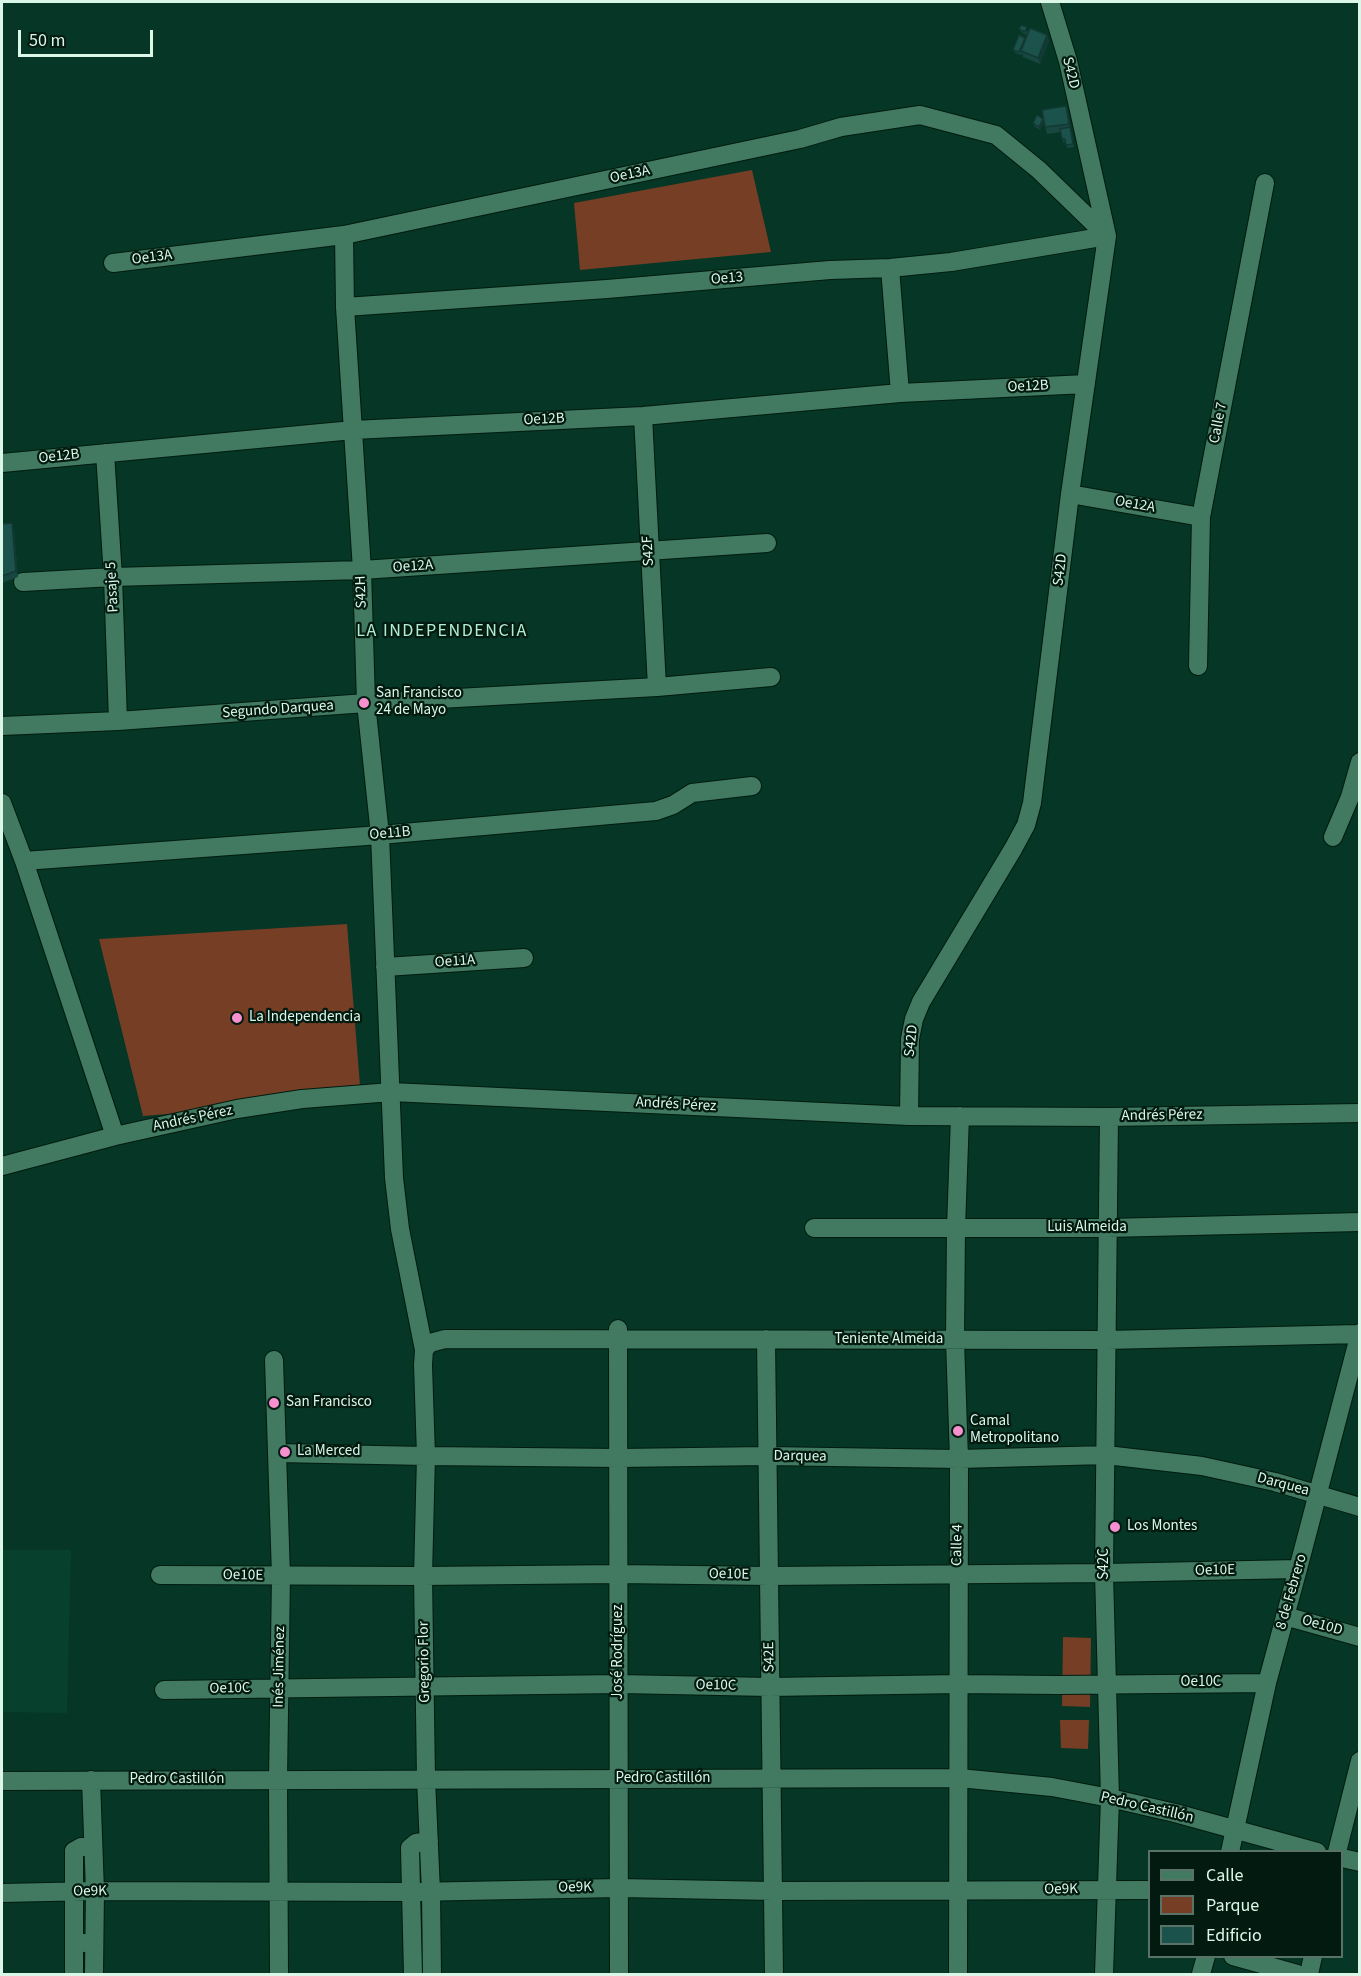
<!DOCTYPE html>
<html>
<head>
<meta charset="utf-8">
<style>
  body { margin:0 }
  #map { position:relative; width:1361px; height:1976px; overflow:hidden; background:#063625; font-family:"Source Sans 3",sans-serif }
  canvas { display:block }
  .frame { position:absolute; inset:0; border:3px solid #daf7e8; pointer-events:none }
  .legend { position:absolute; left:1148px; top:1850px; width:195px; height:108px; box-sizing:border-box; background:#031a11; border:2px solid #597267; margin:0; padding:8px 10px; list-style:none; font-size:18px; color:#daf7e8 }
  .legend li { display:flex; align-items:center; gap:12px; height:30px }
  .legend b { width:30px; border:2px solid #597267 }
  .scale { position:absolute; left:18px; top:30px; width:135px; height:27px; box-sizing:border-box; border:3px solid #daf7e8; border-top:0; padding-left:8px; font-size:18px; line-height:21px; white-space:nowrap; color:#daf7e8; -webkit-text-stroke:4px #031a11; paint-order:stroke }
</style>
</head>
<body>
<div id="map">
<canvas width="1361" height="1976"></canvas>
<div class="frame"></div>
<ul class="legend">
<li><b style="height:8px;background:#417a61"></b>Calle</li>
<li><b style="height:16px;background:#763e25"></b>Parque</li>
<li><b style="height:16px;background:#1b524b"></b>Edificio</li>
</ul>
<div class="scale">50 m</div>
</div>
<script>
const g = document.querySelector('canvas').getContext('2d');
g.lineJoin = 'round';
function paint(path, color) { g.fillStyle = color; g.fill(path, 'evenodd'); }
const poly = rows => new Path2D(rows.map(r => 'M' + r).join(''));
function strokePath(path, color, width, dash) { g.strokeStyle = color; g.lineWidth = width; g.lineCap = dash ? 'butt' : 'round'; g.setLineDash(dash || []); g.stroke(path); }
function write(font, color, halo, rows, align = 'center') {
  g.font = font + ' "Source Sans 3",sans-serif'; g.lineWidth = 4.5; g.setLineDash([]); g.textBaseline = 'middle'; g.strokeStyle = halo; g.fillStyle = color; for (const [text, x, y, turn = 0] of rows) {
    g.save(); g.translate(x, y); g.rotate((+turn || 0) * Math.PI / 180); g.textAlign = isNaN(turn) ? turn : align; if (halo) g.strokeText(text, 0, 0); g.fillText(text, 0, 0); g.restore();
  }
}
paint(poly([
  [2,1550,71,1550,67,1713,2,1712]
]), '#07412e');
paint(poly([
  [752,170,771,252,580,270,574,203],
  [347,924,361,1098,143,1116,99,939],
  [1063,1637,1091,1638,1090,1707,1062,1706],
  [1060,1720,1089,1720,1088,1749,1061,1748]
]), '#763e25');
const minor = poly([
  [344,235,345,307,362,570,366,703,380,835,394,1178,400,1229,424,1350,423,1365,426,1456,423,1576,426,1779,431,1892,432,1974],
  [113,263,344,235,800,139,841,127,920,115,996,135,1039,170,1106,235],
  [890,268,900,393],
  [345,307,607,289,830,270,890,268,951,262,1107,236],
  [643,416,657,687],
  [105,453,113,577,118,721],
  [2,463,353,430,643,416,900,393,1086,384],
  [1070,494,1201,517],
  [23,582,113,577,362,570,767,543],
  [1198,666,1201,517,1265,183],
  [2,726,118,721,366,703,657,687,771,677],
  [2,803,24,861,115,1136],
  [1333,837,1350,797,1360,762],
  [24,861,380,835,656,811,673,805,692,793,752,786],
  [385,967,524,958],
  [909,1116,910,1039,914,1019,921,1002,1013,849,1026,825,1032,803,1070,494,1107,236,1068,61,1050,2],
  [2,1166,115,1136,237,1109,302,1099,391,1092,909,1116,1109,1117,1360,1113],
  [814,1228,1107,1228,1360,1222],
  [618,1329,619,1974],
  [766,1339,774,1974],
  [424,1350,430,1343,445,1339,1107,1340,1359,1334],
  [274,1360,281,1576,278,1780,279,1974],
  [277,1453,426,1456,619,1458,767,1456,959,1459,1106,1455,1202,1466,1275,1482,1360,1507],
  [160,1575,423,1576,619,1574,769,1576,1104,1573,1298,1569],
  [1285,1616,1360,1637],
  [164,1690,619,1684,770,1687,959,1684,1057,1685,1267,1683],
  [91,1780,95,1891,94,1974],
  [2,1781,959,1778,1052,1787,1110,1798,1175,1813,1317,1852],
  [1230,1852,1267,1683,1298,1569,1360,1333],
  [1337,1852,1360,1761],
  [1342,1858,1360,1862],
  [2,1893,95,1891,412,1892,619,1888,773,1891,1150,1890],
  [74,1943,74,1851,81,1847,93,1847],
  [1233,1956,1297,1974],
  [74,1974,74,1943,84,1943],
  [413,1974,410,1848,416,1843,429,1841],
  [958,1974,959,1459,955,1340,956,1228,960,1116],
  [1104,1974,1110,1798,1104,1573,1109,1117],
  [1201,1974,1206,1956],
  [1309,1974,1313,1956]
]);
strokePath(minor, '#001b10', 20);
strokePath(minor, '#417a61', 18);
paint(poly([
  [1019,29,1028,31,1027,35,1021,32],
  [1047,35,1049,41,1040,64,1023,57,1022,53,1021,55,1015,53,1013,50,1026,39],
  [1068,113,1074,147,1067,148,1066,142,1063,142,1061,132,1047,134,1044,122,1040,130,1034,126,1033,123,1043,119],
  [2,524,14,530,18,577,2,583]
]), '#174740');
paint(poly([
  [1047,35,1049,41,1040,64,1038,58],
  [1066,106,1068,113,1071,130,1069,124],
  [1043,119,1044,122,1040,130,1039,127],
  [12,523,14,530,18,577,16,571]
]), '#133934');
const building = poly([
  [1021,25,1027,27,1025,32,1019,29,1021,25],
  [1030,28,1047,35,1038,58,1021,51,1030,28],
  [1019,35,1025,38,1019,52,1013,50,1019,35],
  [1066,106,1069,124,1045,127,1042,110,1066,106],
  [1037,115,1043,119,1039,127,1033,123,1037,115],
  [1070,127,1073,144,1066,145,1065,139,1062,139,1060,129,1070,127],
  [12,523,16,571,2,576,2,524,12,523]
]);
paint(building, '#1b524b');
strokePath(building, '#133934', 1.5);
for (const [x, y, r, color] of [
  [364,703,6,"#f790ce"],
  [237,1018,6,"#f790ce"],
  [274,1403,6,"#f790ce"],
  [958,1431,6,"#f790ce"],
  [285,1452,6,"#f790ce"],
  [1115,1527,6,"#f790ce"]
]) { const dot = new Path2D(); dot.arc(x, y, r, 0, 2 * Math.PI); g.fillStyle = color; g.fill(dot); strokePath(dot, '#031a11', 2); }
write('15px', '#daf7e8', '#031a11', [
  ["S42D",1070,73,76],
  ["Oe13A",630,175,-12],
  ["Oe13A",152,258,-7],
  ["Oe13",727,279,-5],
  ["Oe12B",1028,387,-3],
  ["Oe12B",544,420,-3],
  ["Calle 7",1219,423,-79],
  ["Oe12B",59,457,-6],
  ["Oe12A",1135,505,10],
  ["S42F",649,551,-93],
  ["Oe12A",413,567,-4],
  ["S42D",1061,570,-83],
  ["Pasaje 5",113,587,-93],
  ["S42H",362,592,-92],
  ["Segundo Darquea",278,710,-4],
  ["Oe11B",390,834,-5],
  ["Oe11A",455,962,-4],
  ["S42D",912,1041,-84],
  ["Andrés Pérez",676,1105,3],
  ["Andrés Pérez",1162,1116,-1],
  ["Andrés Pérez",193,1119,-12],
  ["Luis Almeida",1087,1228],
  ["Teniente Almeida",889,1340],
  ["Darquea",800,1457,1],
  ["Darquea",1283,1485,15],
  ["Calle 4",958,1545,-89],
  ["S42C",1105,1564,-90],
  ["Oe10E",1215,1571,-1],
  ["Oe10E",729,1575,1],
  ["Oe10E",243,1576,1],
  ["8 de Febrero",1292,1592,-74],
  ["Oe10D",1322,1626,16],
  ["José Rodríguez",619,1652,-90],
  ["S42E",770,1657,-91],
  ["Gregorio Flor",425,1662,-91],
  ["Inés Jiménez",280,1667,-89],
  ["Oe10C",1201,1683],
  ["Oe10C",716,1686,1],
  ["Oe10C",230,1689,-1],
  ["Pedro Castillón",663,1779],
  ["Pedro Castillón",177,1780],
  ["Pedro Castillón",1147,1808,13],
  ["Oe9K",575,1888,-1],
  ["Oe9K",1061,1890,-1],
  ["Oe9K",90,1892,-1]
]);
write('15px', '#daf7e8', '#031a11', [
  ["San Francisco",376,694],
  ["24 de Mayo",376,711],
  ["La Independencia",249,1018],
  ["San Francisco",286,1403],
  ["Camal",970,1422],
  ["Metropolitano",970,1439],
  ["La Merced",297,1452],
  ["Los Montes",1127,1527]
], 'left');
g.letterSpacing = '1.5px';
write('18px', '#b1edd1', '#031a11', [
  ["LA INDEPENDENCIA",442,632]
]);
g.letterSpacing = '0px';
</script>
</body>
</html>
